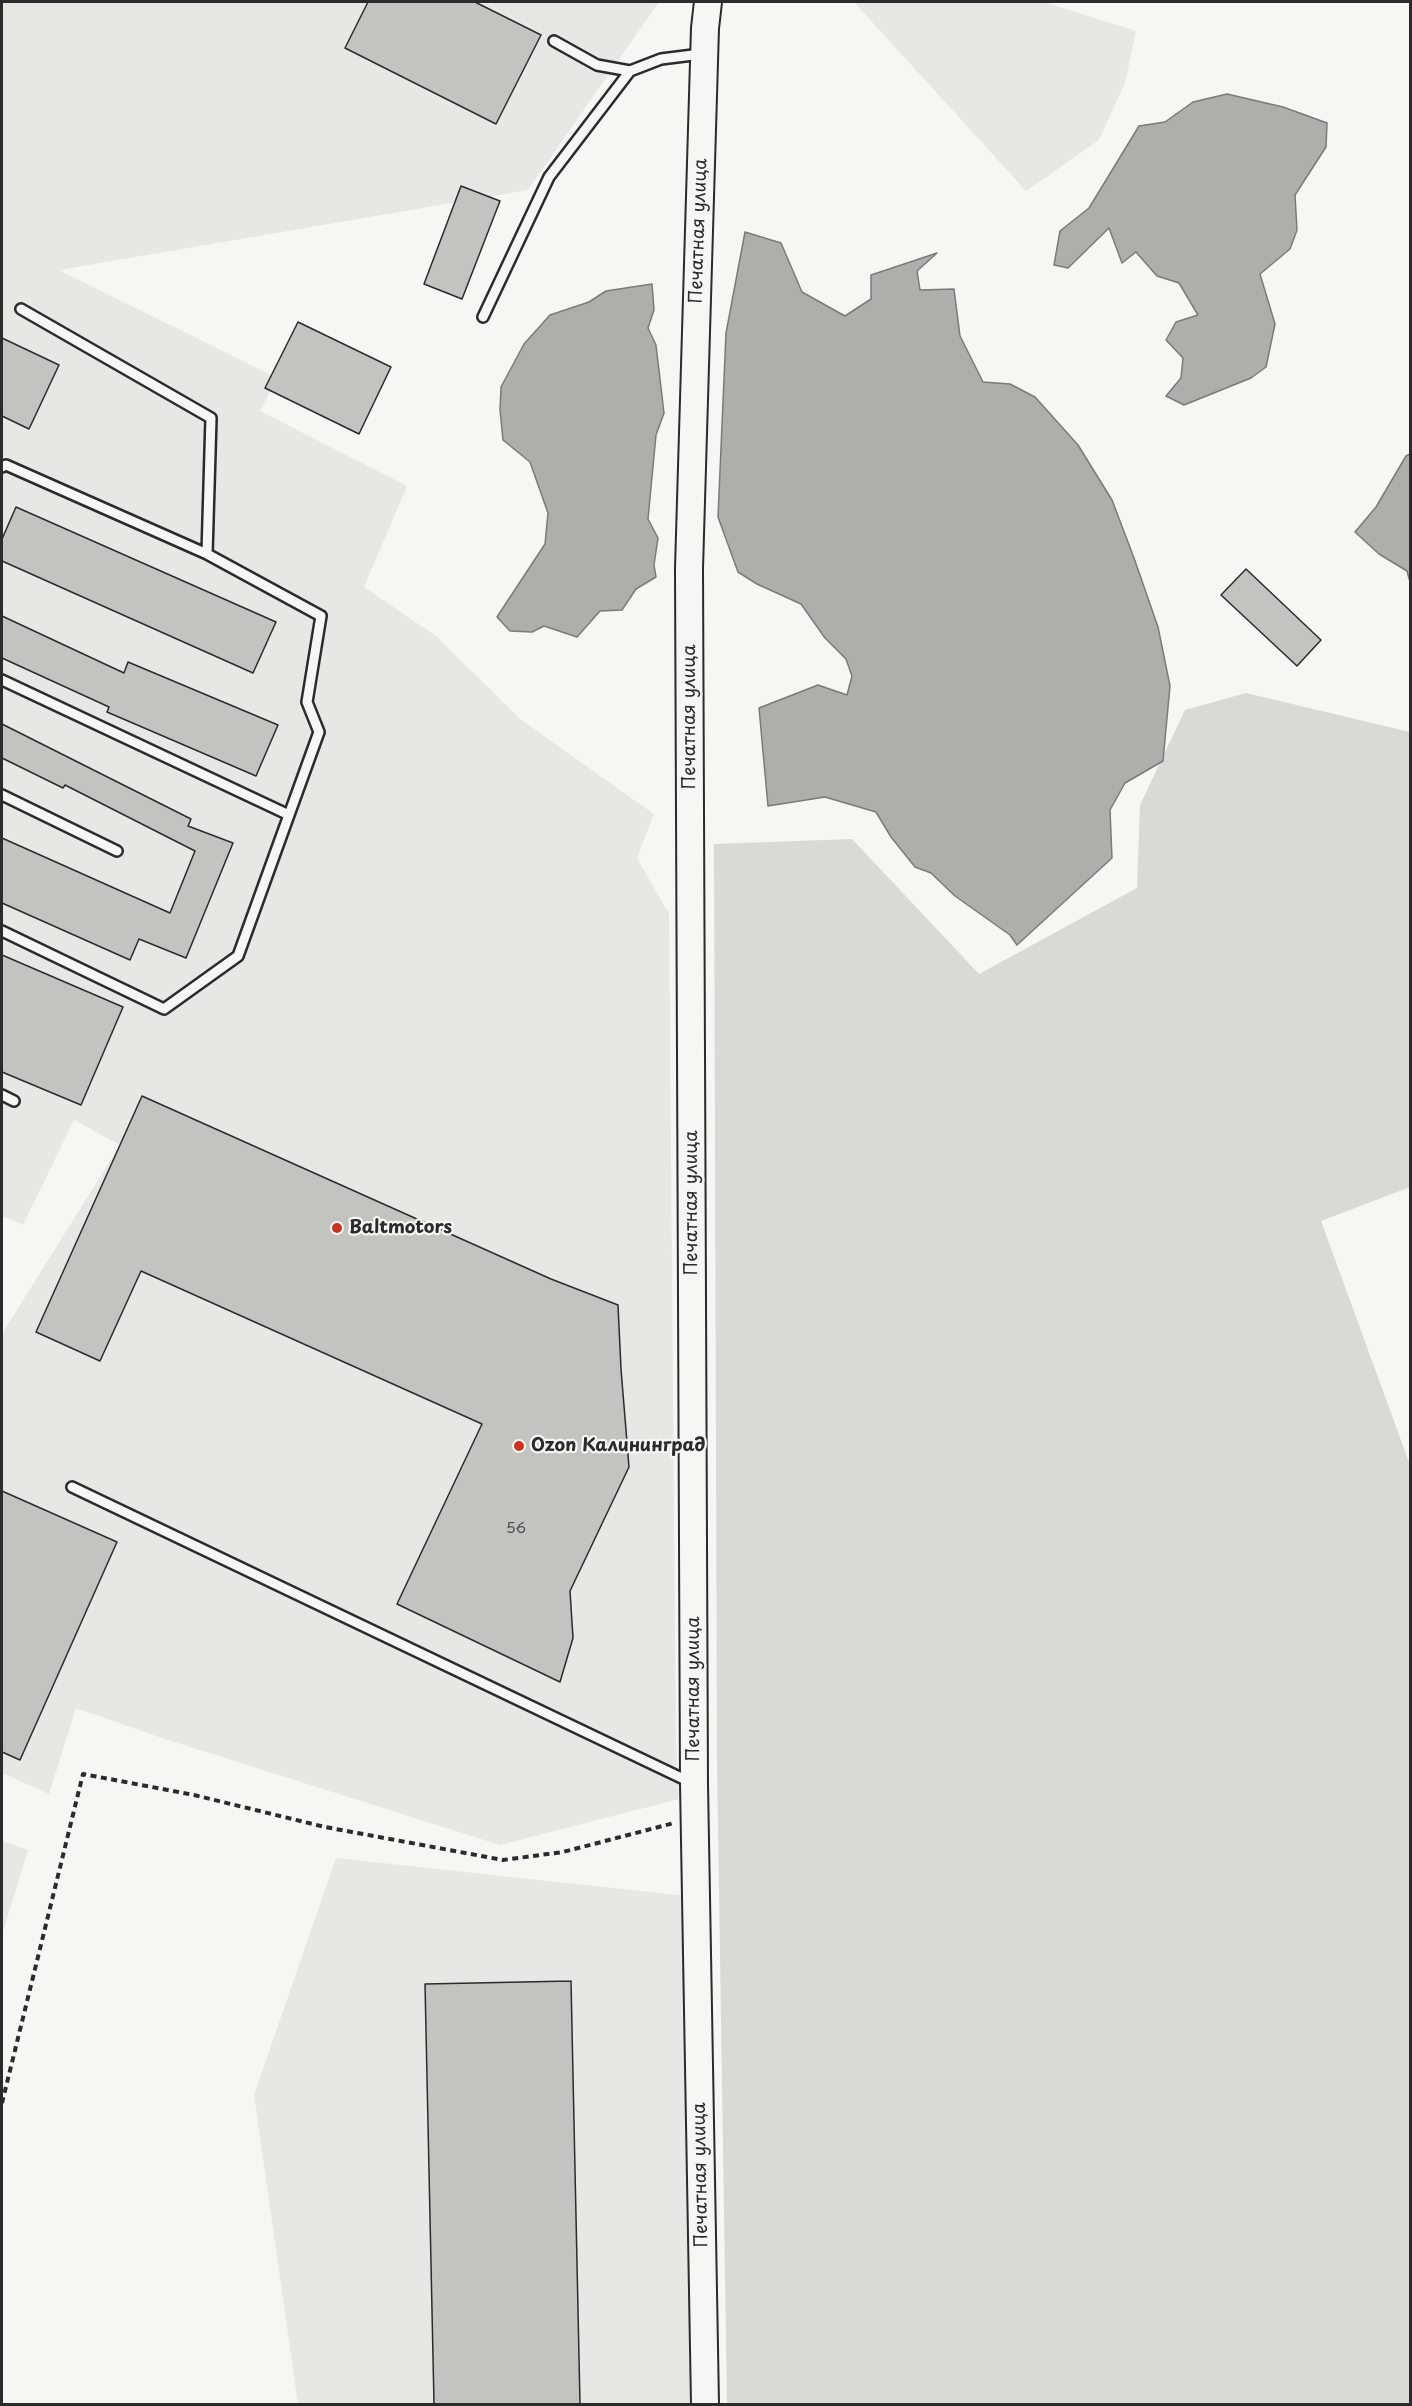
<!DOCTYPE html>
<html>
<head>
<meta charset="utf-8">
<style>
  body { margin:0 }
  #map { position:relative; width:1412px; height:2406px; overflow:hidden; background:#f6f6f2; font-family:"Playpen Sans",sans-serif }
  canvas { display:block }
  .frame { position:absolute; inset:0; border:3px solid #2b2b2b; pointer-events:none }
</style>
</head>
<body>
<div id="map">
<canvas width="1412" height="2406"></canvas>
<div class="frame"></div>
</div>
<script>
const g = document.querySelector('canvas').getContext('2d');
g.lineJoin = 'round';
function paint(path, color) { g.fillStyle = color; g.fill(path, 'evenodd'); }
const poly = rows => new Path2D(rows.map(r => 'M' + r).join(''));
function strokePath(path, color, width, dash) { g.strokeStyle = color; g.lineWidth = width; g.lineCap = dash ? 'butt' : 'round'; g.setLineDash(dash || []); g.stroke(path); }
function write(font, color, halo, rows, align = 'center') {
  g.font = font + ' "Playpen Sans",sans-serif'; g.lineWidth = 4.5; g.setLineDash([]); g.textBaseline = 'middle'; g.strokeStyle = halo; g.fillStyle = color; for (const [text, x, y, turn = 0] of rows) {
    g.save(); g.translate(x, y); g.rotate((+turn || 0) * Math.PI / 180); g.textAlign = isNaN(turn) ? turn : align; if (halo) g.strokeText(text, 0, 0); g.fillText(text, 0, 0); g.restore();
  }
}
paint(poly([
  [2,2,659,2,528,190,59,270,277,378,260,411,407,486,364,587,436,636,520,719,654,814,637,858,669,914,676,1742,679,1799,500,1845,165,1739,76,1708,49,1794,2,1773,2,1334,120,1145,74,1120,23,1225,2,1216],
  [854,2,1044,2,1136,31,1125,83,1099,140,1026,191],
  [2,1841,28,1850,2,1935],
  [336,1858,696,1897,698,2404,298,2404,254,2095]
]), '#e7e7e3');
paint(poly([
  [1246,693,1410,732,1410,1187,1321,1221,1410,1465,1410,2404,727,2404,717,1762,714,844,852,839,979,974,1137,888,1140,805,1185,710]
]), '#d9d9d5');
const water = poly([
  [1227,94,1283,107,1327,123,1326,147,1295,195,1297,230,1290,249,1260,274,1275,324,1266,367,1251,378,1184,405,1166,396,1181,378,1183,358,1166,340,1176,322,1198,315,1179,283,1157,276,1136,252,1122,263,1109,228,1068,268,1054,265,1060,231,1089,208,1139,126,1165,122,1193,102,1227,94],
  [745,232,781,243,802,292,845,316,871,299,871,275,937,253,917,271,920,290,954,289,960,336,983,382,1010,384,1035,397,1078,445,1112,500,1134,558,1158,627,1170,686,1163,761,1125,783,1110,810,1112,858,1017,945,1010,935,955,896,931,873,915,867,891,837,876,812,825,797,768,806,759,708,818,685,847,695,852,676,846,659,825,638,801,604,757,584,738,572,718,517,726,333,745,232],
  [652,284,654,310,648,328,656,345,664,413,656,435,648,519,658,538,654,565,656,577,636,589,622,610,600,611,577,637,544,626,532,632,510,631,497,617,545,544,548,513,530,462,503,440,500,410,501,387,524,344,550,315,589,302,606,291,652,284],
  [1410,454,1410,582,1407,571,1379,554,1355,532,1376,507,1406,456,1410,454]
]);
paint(water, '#aeaeab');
strokePath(water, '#7a7a78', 1.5);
const building = poly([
  [368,2,475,2,541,35,496,124,345,48,368,2],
  [461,186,500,201,462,299,424,284,461,186],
  [298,322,391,367,359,434,265,388,298,322],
  [2,338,59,365,29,429,2,416,2,338],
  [16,507,276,622,253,673,2,561,2,539,16,507],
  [1246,569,1321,640,1297,666,1221,595,1246,569],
  [2,616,124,673,128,662,278,725,256,776,107,712,109,707,2,658,2,616],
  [2,724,191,819,188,826,233,843,186,958,139,939,130,960,2,903,2,838,170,913,195,851,65,785,63,788,2,758,2,724],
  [2,955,123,1007,81,1105,2,1072,2,955],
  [142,1096,551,1279,618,1305,621,1369,629,1467,570,1591,573,1638,560,1682,397,1604,482,1424,141,1271,100,1361,36,1332,142,1096],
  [2,1491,117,1542,20,1760,2,1752,2,1491],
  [571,1981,580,2404,434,2404,425,1984,571,1981]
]);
paint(building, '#c3c3c0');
strokePath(building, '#2b2b2b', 1.5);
const lane = poly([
  [554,41,597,65,630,71,661,59,701,54],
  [483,317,549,177,630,71],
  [2,467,6,465,207,554,211,418,21,309],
  [2,680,289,815],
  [2,795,117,851],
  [2,931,164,1009,238,956,319,732,307,702,321,616,207,554],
  [2,1095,14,1101],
  [72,1487,692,1783]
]);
const secondary = poly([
  [705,2404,694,1784,689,568,705,28,708,2]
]);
strokePath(lane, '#2b2b2b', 14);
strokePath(secondary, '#2b2b2b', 30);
strokePath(poly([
  [2,2103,83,1774,194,1795,325,1827,503,1860,563,1852,674,1823]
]), '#2b2b2b', 4, [6, 4.5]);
strokePath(lane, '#f6f6f2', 9);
strokePath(secondary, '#f6f6f2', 26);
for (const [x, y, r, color] of [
  [337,1228,6,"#c8321e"],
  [519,1446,6,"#c8321e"]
]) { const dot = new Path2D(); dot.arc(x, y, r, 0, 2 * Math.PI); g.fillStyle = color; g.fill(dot); strokePath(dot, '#f6f6f2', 2); }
write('15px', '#515150', null, [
  ["56",516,1529]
]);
write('18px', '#2b2b2b', '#f6f6f2', [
  ["Печатная улица",699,231,-88],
  ["Печатная улица",690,717,-90],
  ["Печатная улица",692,1203,-90],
  ["Печатная улица",694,1689,-90],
  ["Печатная улица",701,2175,-91]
]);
write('bold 18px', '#2b2b2b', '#f6f6f2', [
  ["Baltmotors",349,1228],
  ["Ozon Калининград",531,1446]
], 'left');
</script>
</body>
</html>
